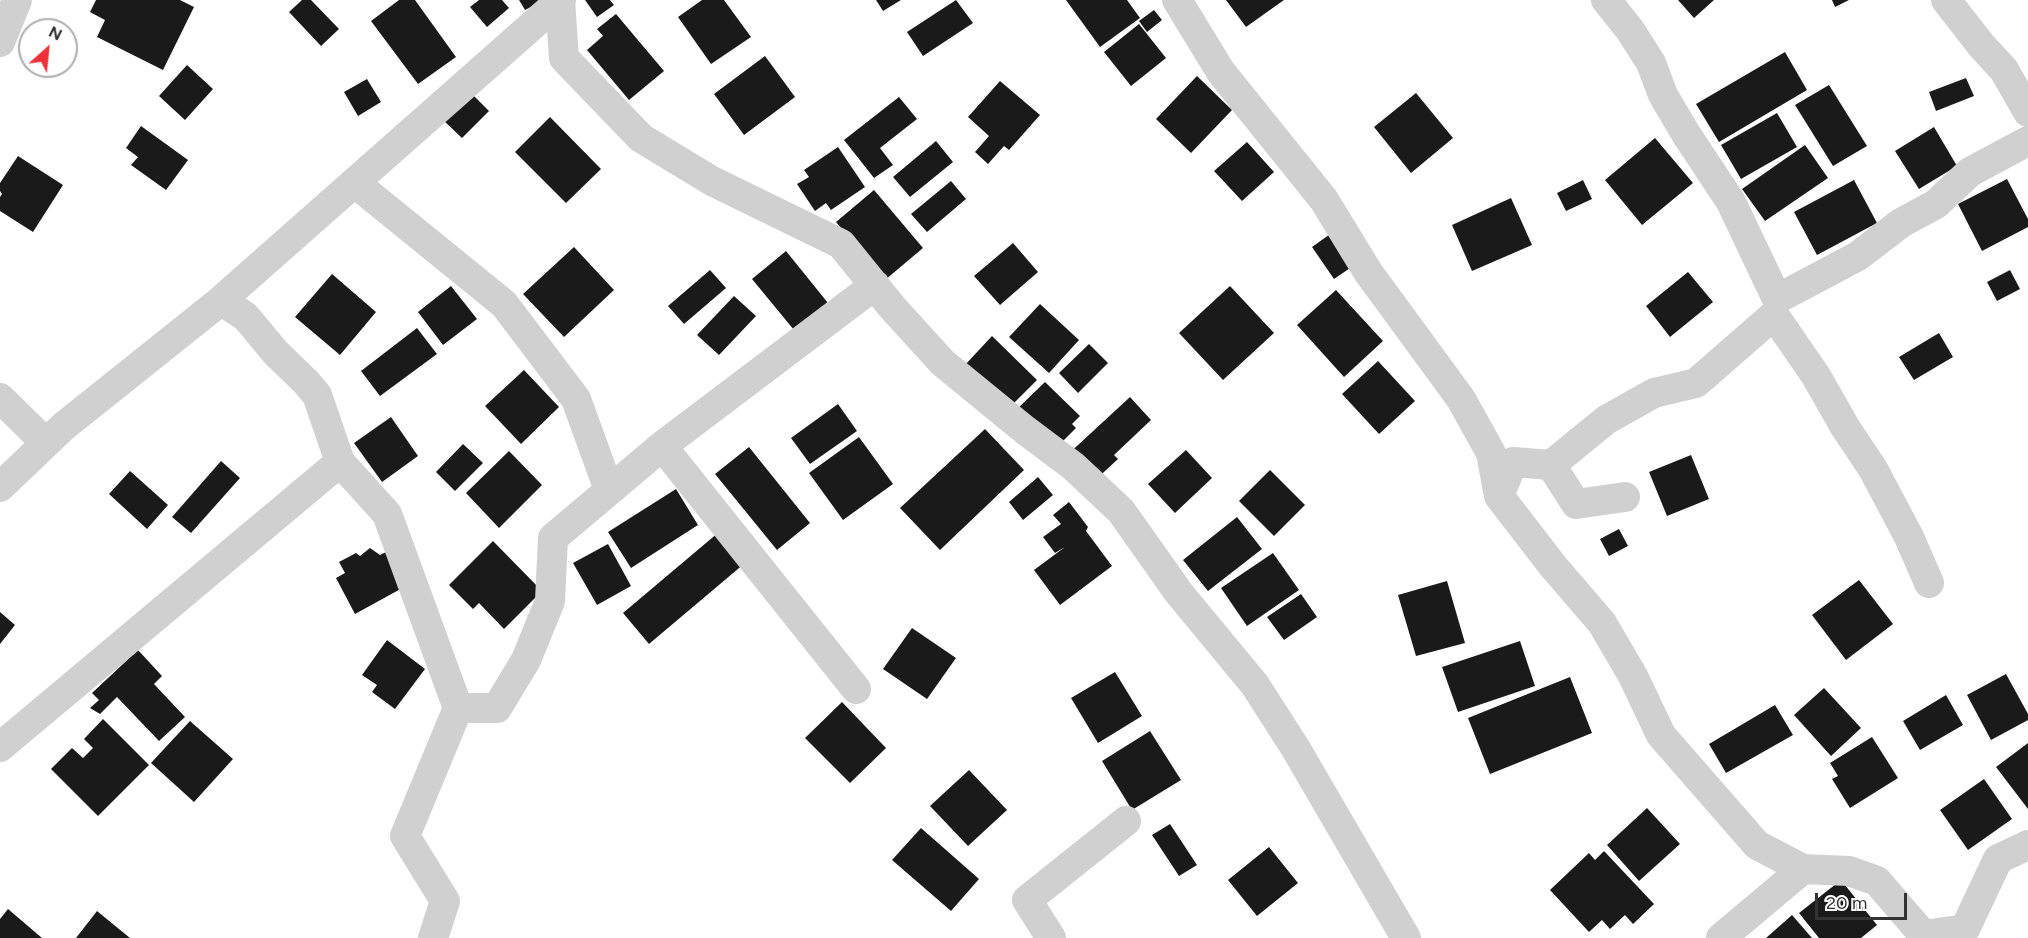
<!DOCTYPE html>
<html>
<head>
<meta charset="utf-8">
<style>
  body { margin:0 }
  #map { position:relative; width:2028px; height:938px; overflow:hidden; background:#fff; font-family:Figtree,sans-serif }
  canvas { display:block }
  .north { position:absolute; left:18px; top:18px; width:60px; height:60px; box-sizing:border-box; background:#fff; border:2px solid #adadad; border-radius:50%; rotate:27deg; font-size:16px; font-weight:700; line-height:24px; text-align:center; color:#333 }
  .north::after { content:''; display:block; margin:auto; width:21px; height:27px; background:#ec3238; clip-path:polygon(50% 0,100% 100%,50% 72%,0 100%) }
  .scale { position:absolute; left:1815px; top:893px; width:92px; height:27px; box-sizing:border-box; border:3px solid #333; border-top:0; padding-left:8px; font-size:18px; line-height:21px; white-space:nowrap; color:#333; -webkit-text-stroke:4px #fff; paint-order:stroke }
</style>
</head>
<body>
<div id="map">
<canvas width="2028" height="938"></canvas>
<div class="north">N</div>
<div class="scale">20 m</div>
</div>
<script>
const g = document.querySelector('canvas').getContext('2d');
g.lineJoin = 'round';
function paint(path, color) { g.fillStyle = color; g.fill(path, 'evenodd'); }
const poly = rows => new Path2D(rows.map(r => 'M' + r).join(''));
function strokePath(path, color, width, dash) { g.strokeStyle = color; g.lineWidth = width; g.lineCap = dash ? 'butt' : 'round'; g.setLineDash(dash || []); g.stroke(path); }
paint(poly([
  [96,0,180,0,194,7,163,70,97,37,105,20,90,12],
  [302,0,311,0,339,29,321,46,289,12],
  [399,0,415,0,456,57,418,84,371,21],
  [479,0,502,0,509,8,487,27,470,7],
  [519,0,544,0,525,10],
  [585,0,610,0,614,5,597,17],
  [702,0,724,0,751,37,711,64,678,17],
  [876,0,901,0,883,11],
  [956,0,973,23,923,56,907,32],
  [1066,0,1127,0,1140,18,1100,47],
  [1226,0,1284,0,1246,27],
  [1678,0,1714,0,1694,18],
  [1832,0,1849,0,1835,7],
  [1154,10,1162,20,1147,32,1139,21],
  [616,14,664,71,629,100,587,50,603,36,597,29],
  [1139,24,1166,58,1131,86,1104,52],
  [1785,52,1807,90,1719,142,1696,104],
  [765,56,795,97,744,135,714,94],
  [187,65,213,89,185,120,159,96],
  [1197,76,1232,110,1191,153,1156,119],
  [1966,78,1974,96,1936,111,1929,92],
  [367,79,381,102,358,116,344,92],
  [1000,81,1040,115,1009,150,1004,146,988,164,975,152,989,136,968,117],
  [1829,85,1867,146,1833,166,1795,105],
  [470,92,489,111,462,138,443,120],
  [1416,93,1453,138,1411,173,1374,127],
  [899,97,917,119,880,148,893,165,874,178,844,140],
  [1777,113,1797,147,1741,179,1721,145],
  [550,117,601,169,566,203,515,152],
  [141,126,188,160,166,190,131,165,138,157,126,148],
  [1934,127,1957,166,1919,189,1895,151],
  [1655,138,1693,183,1642,225,1605,180],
  [936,141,953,162,910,197,893,177],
  [1247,142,1274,172,1242,201,1214,171],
  [1805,145,1828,178,1765,221,1742,189],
  [838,147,865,187,831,210,826,203,815,211,797,184,809,177,804,170],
  [18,156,63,185,33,232,0,211,0,197,2,194,0,191,0,183],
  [2007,179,2028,219,2028,227,1982,251,1958,204],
  [1583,180,1592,199,1566,211,1557,193],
  [1854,180,1877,223,1817,255,1794,212],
  [951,181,966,199,927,232,911,214],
  [874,190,923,248,885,280,836,222],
  [1511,198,1532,245,1472,271,1452,225],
  [1333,232,1356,264,1334,279,1312,247],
  [1013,243,1038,272,1000,305,974,276],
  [574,247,614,290,564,337,523,294],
  [786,251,828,303,794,330,752,279],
  [710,270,726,288,684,324,668,306],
  [2010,270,2020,289,1997,301,1987,282],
  [1688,272,1713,302,1670,337,1646,306],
  [332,274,376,312,340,355,295,317],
  [451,286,477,319,443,345,418,312],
  [1230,286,1274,333,1223,380,1179,333],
  [1336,290,1383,341,1344,377,1297,325],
  [734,296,756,316,719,355,697,335],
  [1040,304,1079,340,1049,373,1009,337],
  [417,328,437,354,380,396,361,371],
  [1939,333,1953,357,1914,380,1899,357],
  [992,336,1037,380,1008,409,964,366],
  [1089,344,1108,363,1078,393,1059,373],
  [1378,361,1415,401,1379,434,1342,394],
  [524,370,559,407,521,444,485,406],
  [1045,382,1080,416,1072,424,1076,428,1055,449,1016,410],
  [1130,397,1151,420,1114,455,1118,459,1091,484,1065,457],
  [838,404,857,431,810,464,791,438],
  [391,417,418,456,382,482,354,443],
  [985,429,1024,470,940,550,900,508],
  [859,437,893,484,843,520,809,473],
  [463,444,483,463,455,491,436,472],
  [749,447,810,523,777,550,715,474],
  [1186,450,1212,478,1175,513,1148,484],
  [509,451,542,485,499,528,466,493],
  [1691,455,1709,499,1667,516,1649,472],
  [221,461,240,478,191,533,172,517],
  [1270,470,1305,505,1274,536,1239,501],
  [130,471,168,505,147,529,109,494],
  [1038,477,1053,495,1023,520,1009,502],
  [676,489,698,525,631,568,608,532],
  [1069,502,1088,527,1086,531,1112,566,1060,605,1034,570,1065,547,1055,553,1043,537,1061,524,1053,515],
  [1237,517,1262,549,1208,591,1183,560],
  [1619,529,1628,546,1609,556,1600,539],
  [719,532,745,563,649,644,623,613],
  [493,541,542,591,504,629,479,603,473,609,449,585],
  [608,544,631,586,597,605,573,563],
  [370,548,380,555,386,552,406,586,355,614,336,578,345,573,339,562,356,553,360,556],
  [1273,553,1299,590,1247,626,1221,588],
  [1859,580,1893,624,1846,660,1812,615],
  [1447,581,1465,643,1416,656,1398,595],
  [1301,594,1317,617,1284,640,1267,617],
  [0,612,15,625,0,644],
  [912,628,956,658,927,699,883,669],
  [387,640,425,669,395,709,372,692,377,685,362,675],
  [1520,641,1535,686,1458,712,1442,667],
  [138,650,162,676,154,684,185,717,159,741,117,697,100,714,90,708,99,700,92,693],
  [1115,672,1142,716,1098,743,1071,698],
  [2006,674,2028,714,2028,720,1991,740,1967,695],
  [1570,677,1592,733,1490,774,1468,718],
  [1824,688,1861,728,1831,756,1794,715],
  [1946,695,1963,725,1920,750,1903,721],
  [842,702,886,748,850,783,805,738],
  [1775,705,1793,735,1726,773,1709,744],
  [103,719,149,765,98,816,51,769,72,748,83,758,93,748,84,739],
  [190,721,233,759,194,802,151,763],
  [1150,731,1181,780,1132,810,1102,761],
  [1872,737,1898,778,1850,808,1832,779,1838,776,1830,763],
  [2028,743,2028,809,1996,767],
  [969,770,1007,810,968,846,930,806],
  [1984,779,2012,819,1968,850,1940,810],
  [1647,808,1680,844,1639,881,1607,845],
  [1170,824,1197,865,1179,876,1152,835],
  [921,828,979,879,951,911,892,860],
  [1269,847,1298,883,1257,916,1228,880],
  [1604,851,1654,904,1633,924,1625,915,1610,929,1602,920,1589,932,1550,890,1589,853,1595,860],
  [1841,880,1877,925,1861,938,1819,938,1799,913],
  [8,909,42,938,0,938,0,919],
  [97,911,130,938,76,938],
  [1792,915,1812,938,1766,938]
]), '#1a1a1a');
strokePath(poly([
  [560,0,564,58,641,138,712,181,841,244,892,307,943,363,1025,430,1073,466,1121,511,1179,593,1255,685,1296,749,1406,938],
  [1177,0,1221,72,1324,200,1368,272,1461,399,1491,453,1499,496,1513,462,1551,465,1576,504,1625,497],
  [1606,0,1630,30,1651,63,1663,95,1686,134,1731,202,1777,299,1858,256,1901,223,1936,204,1970,172,2028,141],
  [1946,0,1981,45,2004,70,2028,112],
  [0,42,17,0],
  [355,183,504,304,576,399,609,490],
  [218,303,561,0],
  [0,398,46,443],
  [662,446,875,285],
  [1551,465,1606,420,1654,393,1696,383,1774,315,1816,376,1845,427,1873,469,1909,537,1929,583],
  [0,487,64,426,218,303,227,304,246,317,276,353,306,382,317,395,340,462,387,514,458,708,405,836,445,901,433,938],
  [1499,496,1553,566,1602,623,1633,676,1661,735,1757,845,1803,869,1849,871,1877,881,1926,938],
  [458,708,497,708,526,660,550,601,553,538,662,446,856,689],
  [0,747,340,462],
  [1924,935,1965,929,1998,859,2028,845],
  [1051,938,1027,900,1126,821],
  [1721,938,1803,869]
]), '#d0d0d0', 30);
</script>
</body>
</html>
